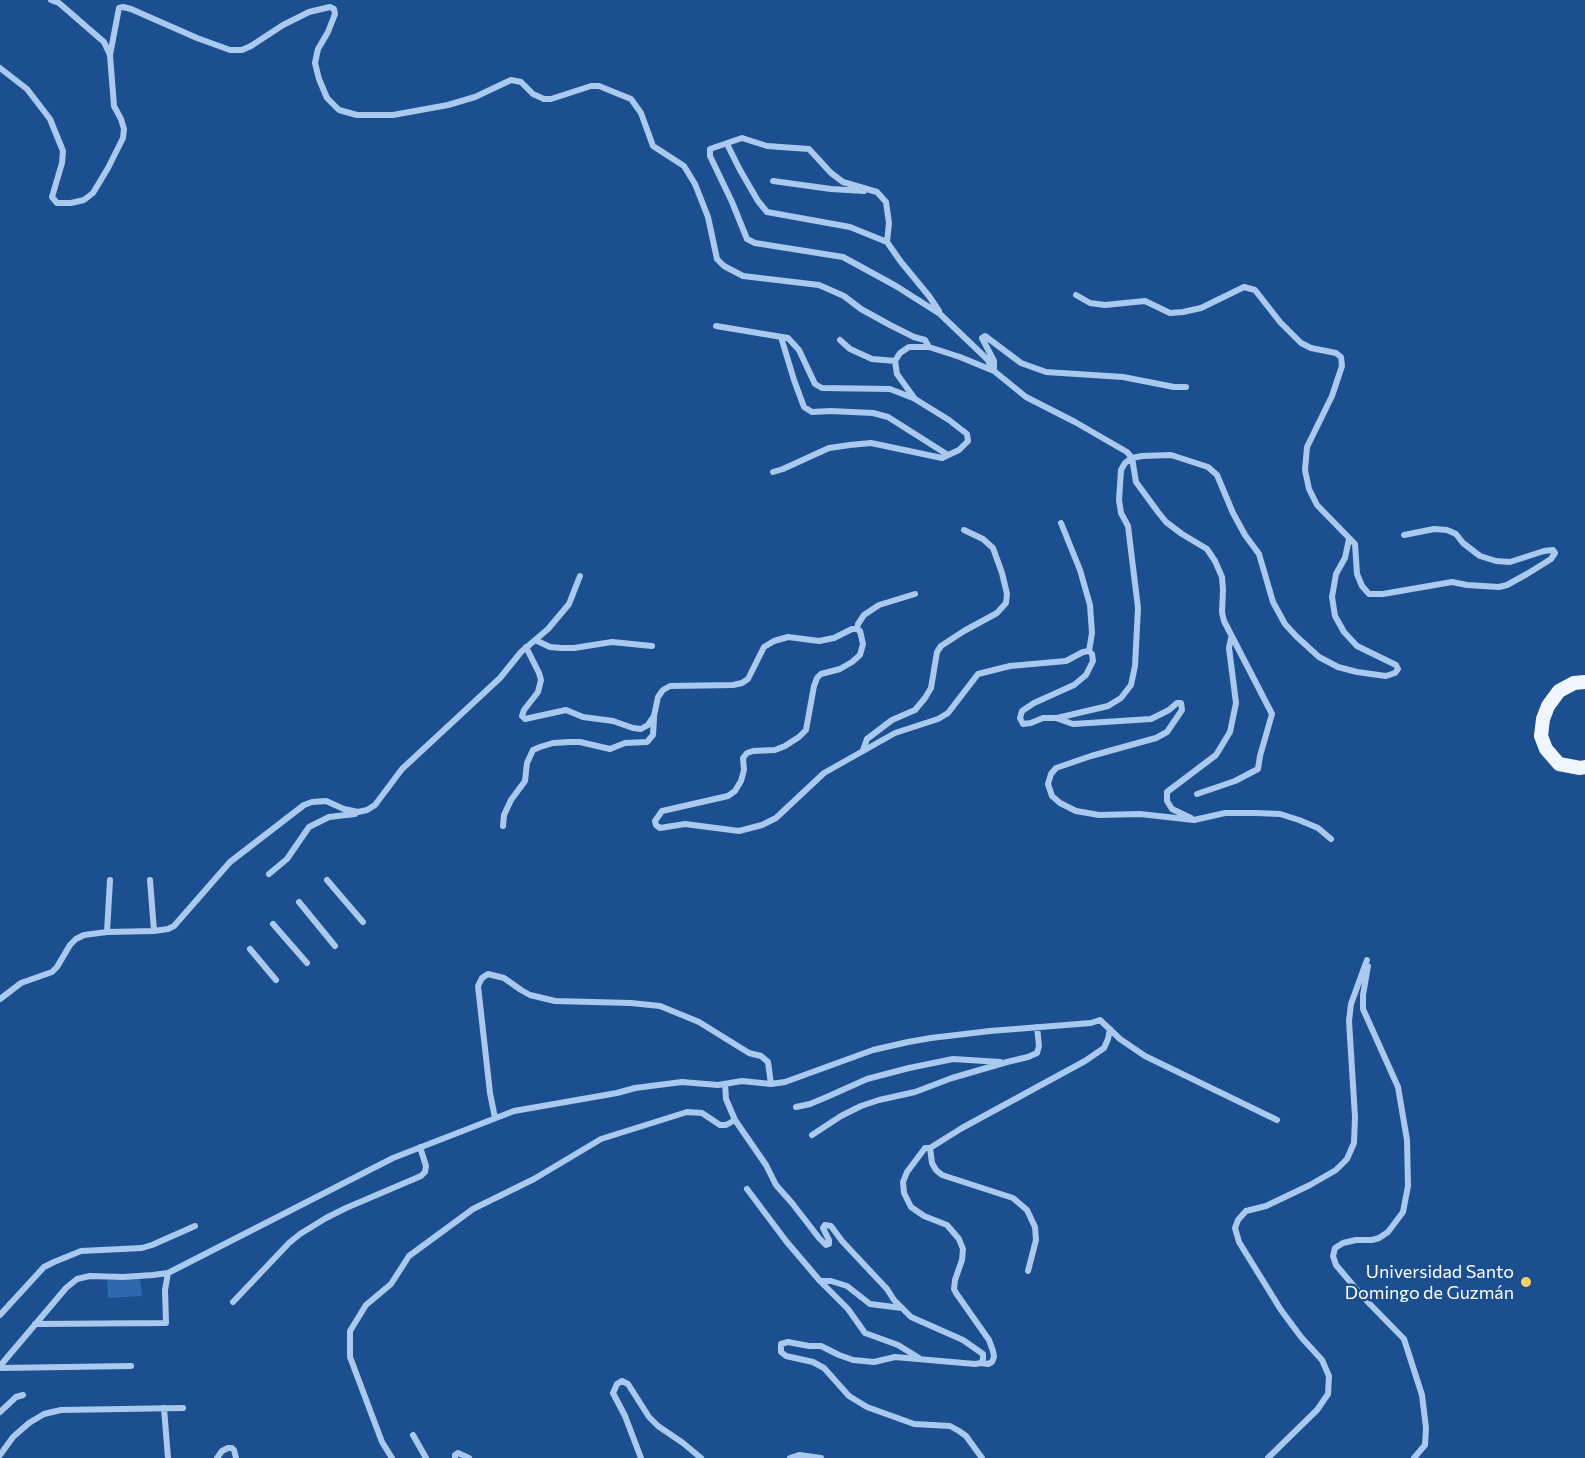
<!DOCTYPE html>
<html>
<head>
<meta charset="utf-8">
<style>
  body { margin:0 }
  canvas { display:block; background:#1b4f8f }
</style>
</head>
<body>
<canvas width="1585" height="1458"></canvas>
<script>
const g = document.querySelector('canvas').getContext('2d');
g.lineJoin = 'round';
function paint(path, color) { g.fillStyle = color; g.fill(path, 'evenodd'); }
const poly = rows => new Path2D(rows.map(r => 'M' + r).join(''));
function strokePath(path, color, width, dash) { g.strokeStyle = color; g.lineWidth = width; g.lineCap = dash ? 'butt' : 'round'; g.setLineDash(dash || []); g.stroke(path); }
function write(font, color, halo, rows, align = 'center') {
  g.font = font + ' Commissioner,sans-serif'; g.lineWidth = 5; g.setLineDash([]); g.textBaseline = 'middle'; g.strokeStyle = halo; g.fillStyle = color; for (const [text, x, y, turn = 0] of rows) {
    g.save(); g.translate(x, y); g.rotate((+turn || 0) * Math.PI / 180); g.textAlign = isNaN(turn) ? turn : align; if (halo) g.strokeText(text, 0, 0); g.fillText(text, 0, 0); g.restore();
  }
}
paint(poly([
  [140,1278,142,1296,108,1298,107,1280]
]), '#2e69ad');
strokePath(poly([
  [110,55,119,8,123,7,131,9,197,38,230,50,242,50,251,46,283,25,309,12,330,7,334,9,335,14,328,32,318,49,315,63,319,79,327,98,339,110,357,115,393,115,448,105,475,97,511,80,521,82,533,94,544,99,551,99,591,86,599,86,631,99,641,113,653,146,684,166,695,184,708,217,717,259,724,266,743,276,819,285,844,296,861,309,890,325,914,337,925,340,929,347],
  [0,68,27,89,50,119,63,151,62,163,52,197,57,203,71,203,84,200,93,193,108,168,123,138,124,129,121,119,114,106,110,55,104,42,59,3,51,0],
  [727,144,740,170,758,201,767,212,850,227,887,242,901,262,929,296,939,311],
  [773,181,831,189,864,191],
  [887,242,889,223,886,202,877,192,843,182,831,173,809,149,767,146,742,138,710,149,710,156,732,202,747,239,755,243,843,257,896,286,940,314,987,359,994,371],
  [1076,295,1090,303,1105,305,1145,301,1170,313,1183,312,1201,308,1244,287,1255,290,1280,322,1301,343,1311,348,1336,353,1341,357,1342,366,1332,396,1307,447,1305,470,1309,489,1317,505,1355,544,1357,574,1362,586,1369,594,1383,594,1452,582,1467,585,1499,587,1507,585,1527,574,1551,559,1555,553,1553,550,1544,551,1510,562,1496,561,1480,556,1463,543,1456,534,1447,530,1434,529,1404,535],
  [716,326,788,338,799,350,815,384,822,388,890,389,913,398],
  [781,337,794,380,804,407,812,412,830,411,873,413,888,417,948,455],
  [840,340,850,349,872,359,895,361],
  [994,369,994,361,982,338,985,336,1021,363,1046,372,1123,377,1174,387,1186,387],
  [773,472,783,469,829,448,850,445,871,443,942,458,959,450,968,441,967,434,949,420,915,399,897,374,895,361,900,353,909,347,929,347,960,357,994,371,1026,397,1075,422,1127,452,1132,458,1136,482,1158,512,1166,522,1182,534,1207,549,1215,561,1222,577,1223,590,1222,612,1224,621,1272,714,1260,756,1258,769,1235,781,1197,794],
  [1061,523,1080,570,1090,605,1092,633,1089,651],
  [857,629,858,624,864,615,879,605,915,594],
  [535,640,550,647,561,648,574,648,612,642,652,646],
  [526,647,539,673,541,680,538,692,524,710,522,716,525,719,566,710,583,717,613,721,633,728,641,729,648,725,654,716,658,697,663,690,670,686,733,685,742,683,748,679,764,647,774,641,788,637,819,641,834,638,852,629,857,629,860,631,863,644,860,655,852,662,840,669,821,674,817,678,814,686,806,730,799,737,785,746,775,750,753,751,747,753,743,758,744,770,741,781,735,791,728,796,662,811,655,821,656,825,660,828,685,824,739,831,762,825,776,818,824,773,895,733,938,719,948,713,978,674,1010,666,1066,661,1083,652,1089,651,1092,654,1093,661,1086,675,1074,685,1034,703,1022,711,1020,718,1023,724,1031,723,1043,718,1056,718,1073,724,1151,719,1169,710,1177,703,1181,703,1182,710,1167,732,1156,738,1091,756,1056,768,1051,774,1048,784,1052,796,1060,803,1076,811,1099,815,1140,814,1194,820,1225,813,1256,813,1280,814,1299,820,1318,828,1331,839],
  [1057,718,1108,706,1121,698,1131,685,1135,666,1138,608,1128,526,1121,513,1119,500,1121,470,1125,463,1132,458,1142,456,1171,455,1208,467,1217,475,1233,513,1245,535,1259,554,1273,602,1285,624,1296,636,1319,657,1338,667,1357,672,1386,676,1395,673,1398,669,1396,665,1357,646,1344,632,1335,616,1332,597,1336,574,1345,558,1349,539],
  [863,750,867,739,892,720,915,710,925,698,931,688,937,652,941,646,964,631,997,613,1006,603,1007,594,1002,573,993,548,983,539,964,530],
  [1191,818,1172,809,1167,801,1167,792,1216,755,1230,732,1236,703,1229,648,1231,638],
  [503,826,504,815,511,800,525,781,527,763,533,750,540,747,553,743,570,742,580,742,610,749,625,743,647,742,653,735,654,718],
  [269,874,287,859,309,827,329,817,355,814],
  [150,880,154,931],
  [327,880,363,922],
  [299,902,335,946],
  [273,924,307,963],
  [107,932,110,880],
  [250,949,276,980],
  [1368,966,1363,995,1363,1009,1398,1087,1407,1140,1408,1186,1403,1212,1388,1232,1379,1238,1372,1240,1356,1240,1343,1243,1335,1248,1333,1256,1336,1265,1363,1297,1404,1339,1422,1395,1426,1428,1425,1445,1414,1458],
  [0,999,21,983,52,972,57,967,70,945,76,939,84,935,107,932,154,931,168,929,174,926,230,862,304,805,312,802,326,801,344,809,358,812,367,810,375,805,402,769,500,678,521,652,548,629,569,604,580,576],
  [725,1084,726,1099,735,1120,766,1165,776,1185,792,1203,819,1238,826,1245,829,1244,829,1240,823,1228,825,1225,831,1226,842,1241,887,1289,894,1300,911,1317,963,1340,983,1354,983,1360,981,1363,975,1364,895,1357,874,1362,864,1361,853,1360,839,1355,821,1346,809,1346,788,1342,781,1344,781,1352,786,1356,813,1362,824,1368,849,1396,867,1407,914,1424,950,1426,959,1431,966,1436,982,1458],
  [796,1107,810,1104,829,1096,867,1079,909,1068,953,1059,1000,1062],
  [495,1118,490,1093,478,986,482,978,488,974,504,978,521,990,530,995,555,1001,631,1003,660,1006,699,1022,749,1053,761,1056,768,1062,771,1084],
  [812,1135,841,1116,861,1106,879,1100,915,1092,952,1078,1007,1062,1028,1057,1037,1053,1039,1046,1037,1027],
  [930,1148,962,1128,1085,1061,1104,1048,1108,1039,1110,1029],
  [747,1189,786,1241,820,1281,831,1281,847,1286,870,1304,902,1308],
  [820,1281,848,1309,865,1333,898,1345,919,1358],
  [233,1302,289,1243,300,1234,326,1218,346,1208,421,1176,425,1172,426,1166,420,1147],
  [0,1315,44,1267,54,1262,81,1251,142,1248,152,1245,195,1226],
  [35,1324,166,1323,165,1290,168,1273],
  [981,1363,988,1364,992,1362,994,1357,993,1351,989,1340,956,1293,954,1289,955,1280,962,1260,963,1249,959,1239,947,1225,924,1216,911,1207,904,1193,903,1182,907,1172,925,1148,930,1148,932,1163,936,1170,942,1175,1013,1198,1027,1210,1035,1227,1036,1240,1028,1271],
  [0,1366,66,1288,77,1279,90,1276,123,1277,153,1275,168,1273,393,1158,514,1111,617,1093,635,1088,682,1082,718,1085,742,1081,771,1084,785,1082,873,1050,908,1042,931,1038,990,1031,1091,1023,1100,1020,1120,1039,1145,1056,1277,1120],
  [0,1368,131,1366],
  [164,1408,168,1458],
  [0,1412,16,1397,23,1395],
  [413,1435,426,1458],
  [0,1455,13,1437,29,1423,44,1414,61,1410,183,1408],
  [217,1458,222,1451,228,1448,232,1448,234,1450,236,1458],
  [392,1458,382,1442,350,1357,350,1331,366,1305,391,1284,409,1256,473,1209,534,1179,601,1139,687,1112,702,1113,720,1125,726,1125,735,1120],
  [455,1458,455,1455,458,1453,469,1458],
  [641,1458,625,1416,613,1393,617,1384,622,1381,628,1384,649,1417,658,1426,683,1443,701,1458],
  [790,1458,799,1455,821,1458],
  [1268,1458,1317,1410,1328,1394,1329,1376,1322,1360,1301,1337,1281,1310,1239,1242,1235,1228,1238,1220,1246,1211,1266,1206,1310,1185,1336,1170,1347,1159,1354,1143,1355,1117,1349,1021,1351,1004,1367,960]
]), '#a9c9ee', 6);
strokePath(poly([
  [1585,682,1574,683,1559,691,1548,706,1543,719,1541,736,1546,749,1559,764,1580,768,1585,767]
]), '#f0f6ff', 14);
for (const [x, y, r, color] of [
  [1526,1282,6,"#ffd166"]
]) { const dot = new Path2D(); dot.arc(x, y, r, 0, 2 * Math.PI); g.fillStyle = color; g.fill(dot); strokePath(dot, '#1b4f8f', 2); }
write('18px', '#fff', '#1b4f8f', [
  ["Universidad Santo",1514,1272],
  ["Domingo de Guzmán",1514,1293]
], 'right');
</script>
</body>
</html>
